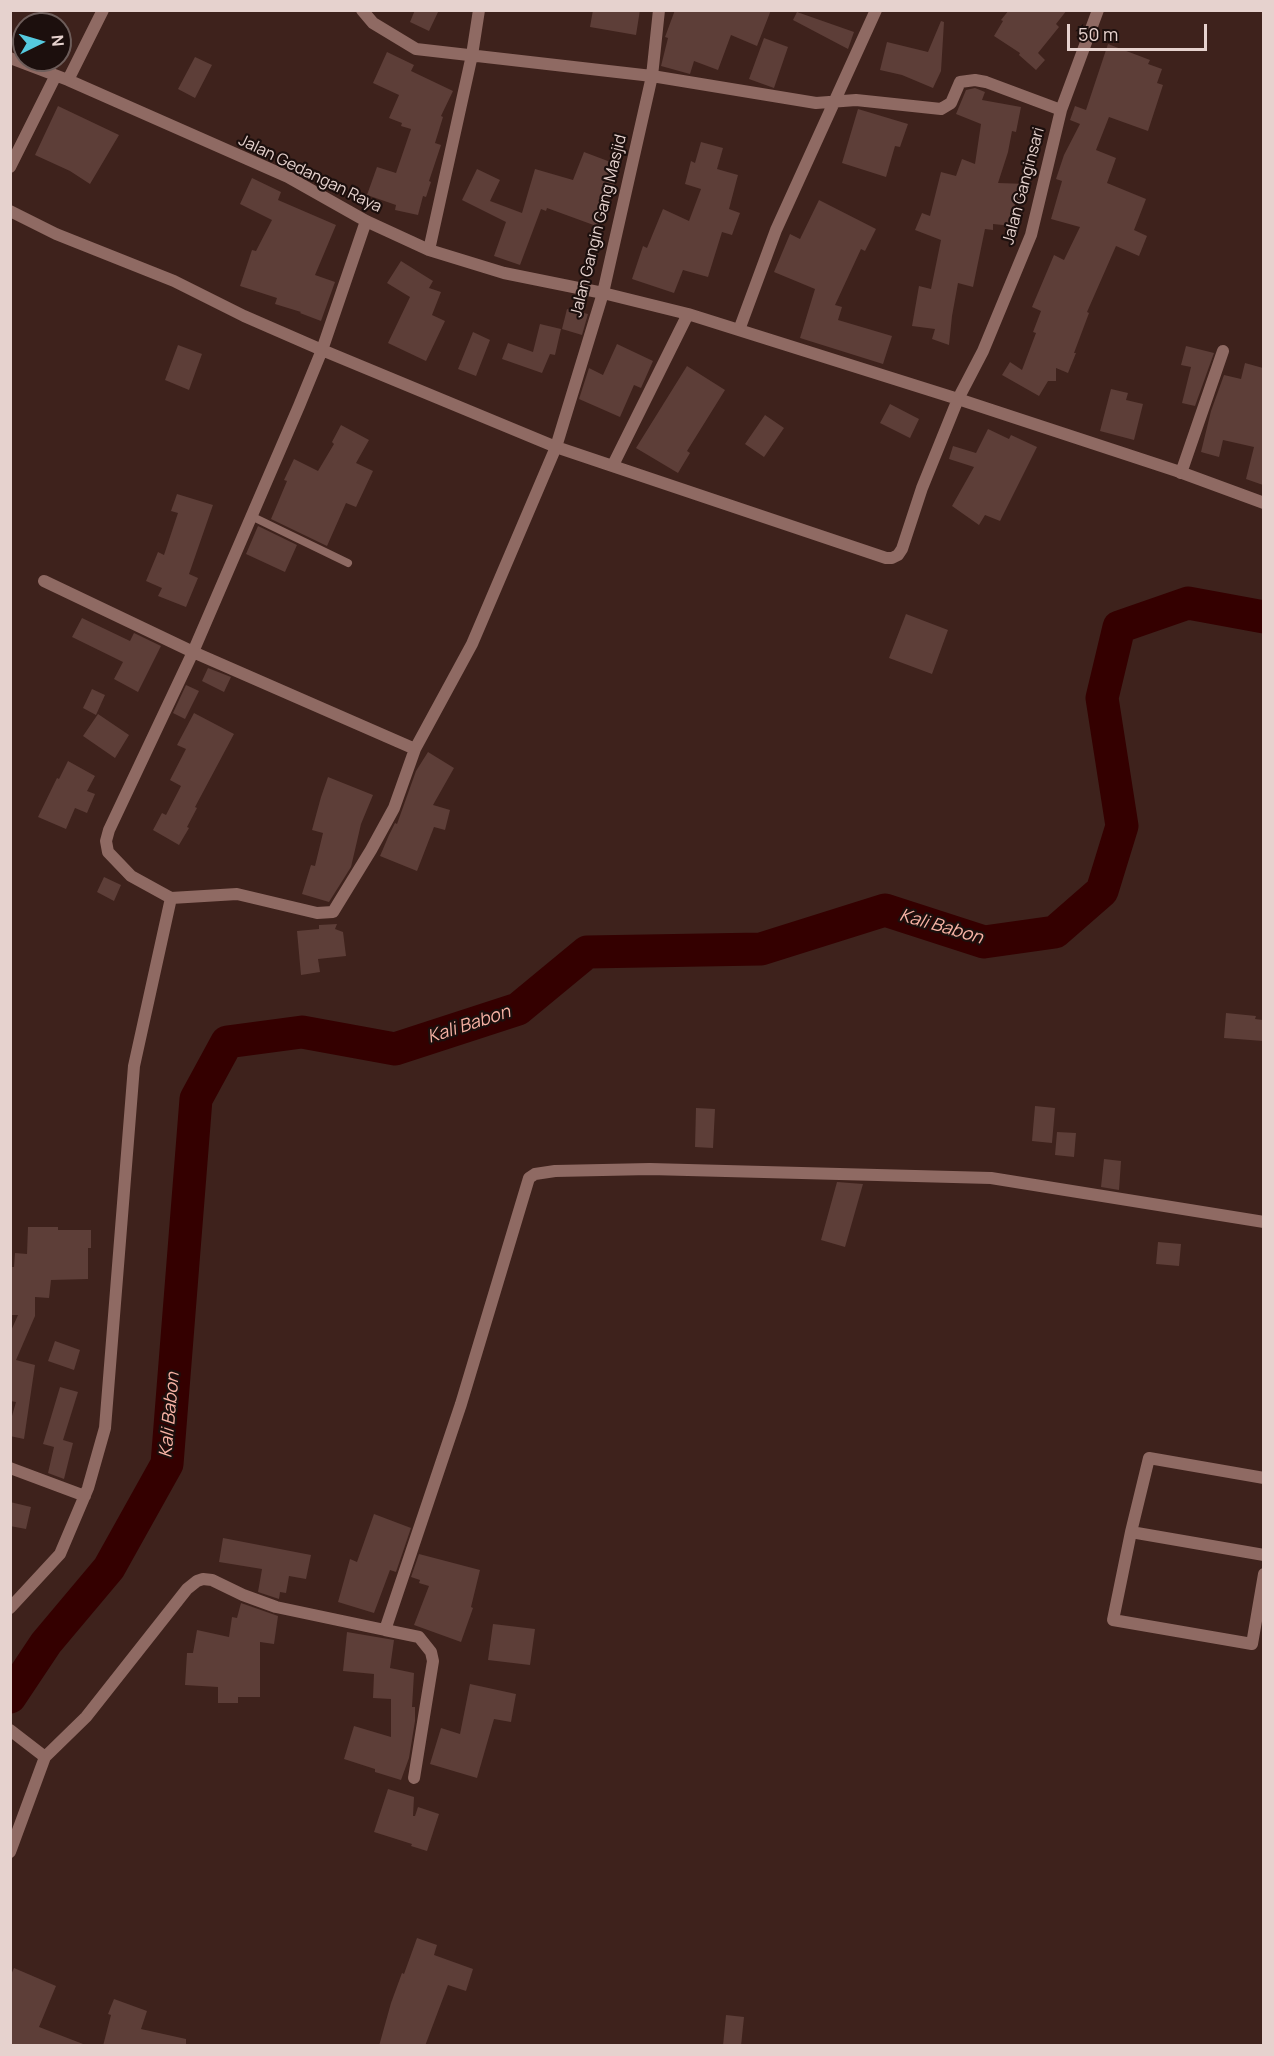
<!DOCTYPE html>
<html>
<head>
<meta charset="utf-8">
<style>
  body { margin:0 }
  #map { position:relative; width:1274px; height:2056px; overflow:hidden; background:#3e221c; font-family:Manrope,sans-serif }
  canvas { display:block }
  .frame { position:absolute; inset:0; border:12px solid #e6d2ce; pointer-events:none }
  .north { position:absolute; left:12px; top:12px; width:60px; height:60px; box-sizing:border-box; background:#1c0f0d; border:2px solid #6d5d5a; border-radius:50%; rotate:85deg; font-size:16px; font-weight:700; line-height:24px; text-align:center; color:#e6d2ce }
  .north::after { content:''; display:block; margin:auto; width:21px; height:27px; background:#55cadf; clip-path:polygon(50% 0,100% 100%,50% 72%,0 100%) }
  .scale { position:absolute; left:1067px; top:24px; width:140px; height:27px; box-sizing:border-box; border:3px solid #e6d2ce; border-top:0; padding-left:8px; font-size:18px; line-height:21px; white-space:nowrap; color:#e6d2ce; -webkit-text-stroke:4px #1c0f0d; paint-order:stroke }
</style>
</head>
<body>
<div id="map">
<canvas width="1274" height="2056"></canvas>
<div class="frame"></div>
<div class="north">N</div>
<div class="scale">50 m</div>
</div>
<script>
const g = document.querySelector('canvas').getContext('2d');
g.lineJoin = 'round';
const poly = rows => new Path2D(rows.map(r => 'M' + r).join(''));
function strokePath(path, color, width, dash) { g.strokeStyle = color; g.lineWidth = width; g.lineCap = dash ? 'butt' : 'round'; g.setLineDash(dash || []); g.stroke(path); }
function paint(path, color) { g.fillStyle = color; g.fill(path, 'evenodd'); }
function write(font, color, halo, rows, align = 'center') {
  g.font = font + ' Manrope,sans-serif'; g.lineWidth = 4.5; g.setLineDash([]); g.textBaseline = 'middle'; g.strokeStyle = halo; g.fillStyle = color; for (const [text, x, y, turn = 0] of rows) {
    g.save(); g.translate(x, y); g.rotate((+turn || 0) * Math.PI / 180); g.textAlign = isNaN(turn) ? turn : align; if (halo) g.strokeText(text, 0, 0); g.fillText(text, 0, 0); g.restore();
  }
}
strokePath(poly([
  [10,1697,46,1643,109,1568,167,1464,196,1099,227,1042,302,1032,395,1049,518,1009,587,952,761,949,885,910,984,942,1055,932,1102,891,1122,826,1102,698,1119,627,1188,603,1264,617]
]), '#340000', 33);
paint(poly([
  [415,10,439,10,429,31,410,22],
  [593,10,640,10,636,35,590,27],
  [675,10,771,10,757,46,731,35,718,70,694,61,690,74,661,66,668,38,665,37],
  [1009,10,1067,10,1056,24,1059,27,1038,53,1045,60,1036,70,1019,55,1020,53,994,36,1003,21,1001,20],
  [797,12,854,32,848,49,793,20],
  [941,21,944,22,941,71,933,88,902,75,880,70,887,42,928,52],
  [764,38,788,47,774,88,749,79],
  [1108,44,1150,60,1148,64,1162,69,1157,83,1163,85,1148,131,1109,117,1096,150,1116,158,1107,183,1146,199,1134,230,1147,236,1139,256,1116,246,1087,312,1089,313,1074,353,1076,353,1068,373,1056,368,1056,381,1048,381,1039,396,1002,375,1010,362,1022,370,1036,333,1033,332,1041,311,1032,307,1054,255,1064,260,1080,227,1051,219,1062,181,1056,179,1064,155,1080,124,1070,120,1075,106,1086,110],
  [387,52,414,65,411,71,453,91,441,116,443,117,435,143,441,145,429,181,431,182,426,197,423,196,418,215,395,210,396,205,367,195,377,167,396,173,411,129,401,126,402,123,389,118,399,95,373,83],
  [195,57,212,65,195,98,178,89],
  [975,88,985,92,982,100,1021,107,1016,132,1012,131,1008,152,998,183,1027,184,1026,203,1015,202,1012,226,993,224,993,230,985,229,973,287,958,283,952,316,949,345,932,339,935,329,912,326,919,286,931,289,941,240,915,230,922,213,930,216,941,172,956,176,962,159,975,164,981,124,956,114,966,90],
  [58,106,119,135,90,184,70,171,35,155],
  [858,109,908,124,900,147,895,146,886,177,842,163],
  [701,142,723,148,717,169,738,175,729,209,740,213,732,235,722,232,708,277,683,270,674,293,632,279,643,246,647,248,663,209,689,221,701,189,685,184,691,161,695,163],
  [584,152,621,166,599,227,547,208,546,211,541,209,520,265,494,256,506,222,462,200,477,169,500,180,490,201,522,213,535,169,573,180],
  [252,178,281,192,278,200,336,225,315,275,335,282,321,321,300,313,301,312,275,304,277,298,240,286,252,250,256,251,272,220,240,204],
  [819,200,876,229,865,251,861,249,835,305,842,307,838,320,892,336,883,364,800,338,815,289,774,272,790,234,800,239],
  [401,261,433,281,429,288,441,292,432,315,445,321,426,361,388,343,410,297,387,283],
  [567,309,588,314,582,335,562,329],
  [540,324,561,329,555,355,550,354,542,373,502,359,508,343,533,352],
  [473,332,490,340,476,376,458,369],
  [617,344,653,361,641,388,634,385,620,417,579,399,589,368,603,375],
  [178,345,202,354,189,390,165,380],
  [1186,346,1214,353,1195,406,1182,403,1191,367,1181,365],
  [1245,363,1263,368,1263,485,1246,479,1254,447,1223,440,1219,457,1201,452,1211,411,1224,375,1241,379],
  [687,366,725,390,687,451,690,453,678,473,636,448],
  [1111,389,1128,393,1126,400,1143,404,1134,440,1100,431],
  [890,404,919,419,910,438,880,423],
  [765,415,784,428,764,457,745,444],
  [341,425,369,440,356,463,373,471,356,507,346,503,327,546,271,519,287,481,284,480,294,459,318,471,334,444,332,442],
  [988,429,1009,439,1011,435,1037,447,1000,521,985,515,979,525,952,506,974,467,949,459,953,446,976,453],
  [177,494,213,505,189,574,198,578,186,607,158,596,162,588,146,581,158,552,164,555,178,513,171,511],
  [258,526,297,545,285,572,246,554],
  [906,614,948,630,932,674,889,658],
  [82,618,130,641,134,633,161,646,138,692,114,679,123,662,72,637],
  [208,668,231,677,224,692,202,681],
  [186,685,199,691,185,719,173,713],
  [92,689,105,695,96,715,83,708],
  [194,713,234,734,195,807,197,808,187,827,189,828,179,845,153,830,162,813,166,815,181,786,170,780,186,749,177,745],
  [98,714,129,735,115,758,83,736],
  [428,752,454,768,433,805,450,810,445,830,434,827,417,871,380,856,389,835,395,823,397,824,416,771],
  [68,761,95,776,87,791,95,794,87,813,75,808,66,829,38,817,57,778,59,779],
  [328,777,373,795,361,824,351,867,329,902,302,894,311,865,315,866,323,833,312,830,321,797],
  [104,877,121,885,114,901,97,892],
  [337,924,335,929,343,932,346,956,318,959,320,972,301,975,297,931,319,929,319,925],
  [1226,1013,1256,1016,1255,1019,1263,1020,1263,1041,1224,1038],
  [1035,1106,1055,1108,1052,1143,1032,1141],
  [696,1108,715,1109,713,1148,695,1147],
  [1057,1132,1076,1133,1074,1157,1055,1155],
  [1104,1159,1121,1161,1119,1190,1101,1187],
  [837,1182,863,1184,845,1247,821,1240],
  [28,1227,58,1227,58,1230,91,1230,91,1248,88,1248,88,1279,51,1280,49,1298,35,1297,35,1316,16,1360,35,1365,24,1439,10,1436,10,1423,16,1402,10,1401,10,1333,18,1315,10,1315,10,1267,14,1267,15,1253,27,1254],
  [1158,1242,1181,1244,1179,1266,1156,1264],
  [55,1341,80,1350,74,1370,48,1361],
  [60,1387,78,1392,63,1440,73,1443,64,1479,48,1473,54,1447,43,1444],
  [10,1502,31,1507,26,1529,10,1526],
  [374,1514,411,1528,396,1572,390,1570,374,1613,338,1602,350,1559,357,1562],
  [223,1538,311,1555,306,1579,289,1576,286,1593,280,1592,279,1599,258,1592,262,1569,219,1562],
  [419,1554,480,1570,471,1607,473,1608,461,1642,414,1625,429,1586,419,1583,420,1580,411,1577],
  [241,1603,278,1616,274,1644,260,1642,260,1697,238,1697,238,1703,218,1703,218,1687,185,1685,187,1653,193,1653,197,1630,229,1637,232,1617,237,1618],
  [493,1624,535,1629,530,1665,488,1660],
  [347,1632,394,1640,390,1668,414,1673,412,1707,415,1707,415,1721,409,1758,401,1780,375,1772,375,1769,344,1759,354,1726,391,1737,391,1699,373,1698,374,1674,343,1671],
  [470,1684,516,1694,511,1722,494,1719,477,1778,430,1764,441,1728,460,1734],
  [388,1789,414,1797,413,1816,415,1816,418,1807,439,1814,427,1851,411,1846,412,1844,374,1832],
  [417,1938,437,1945,434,1955,473,1969,466,1991,448,1985,425,2046,379,2046,391,2003,402,1973,404,1974],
  [14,1968,56,1986,39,2027,83,2044,83,2046,10,2046,10,1977],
  [114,1999,147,2011,141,2029,186,2039,186,2046,103,2046,111,2015,108,2014],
  [726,2015,744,2017,741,2046,723,2046]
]), '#5d3e38');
strokePath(poly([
  [251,516,348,563]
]), '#8f6a63', 8);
strokePath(poly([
  [362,10,373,23,416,49,652,76,816,103,856,100,941,109,951,103,960,82,975,80,986,82,1061,110],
  [10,58,68,80,288,177,366,221,429,250,504,273,603,293,688,314,958,399,1177,471,1264,503],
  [68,80,103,10],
  [10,167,55,77],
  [10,211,56,234,174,281,244,316,322,350,556,447,886,558,892,558,898,555,902,549,922,488,958,399,983,351,1031,235,1061,110,1098,10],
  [366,221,322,350,299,406,193,652,109,830,106,841,108,852,131,876,171,898,237,894,317,913,333,912,371,850,394,808,415,749,472,644,556,447,603,293,652,76,659,10],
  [429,250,472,55,479,10],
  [739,330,776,230,876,10],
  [613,465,688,314],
  [1181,473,1223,351],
  [44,581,193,652,415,749],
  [10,1468,85,1496],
  [1264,1478,1149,1458,1131,1532,1113,1620,1252,1644,1264,1574],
  [1131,1532,1264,1555],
  [10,1608,60,1554,88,1488,105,1428,134,1066,171,898],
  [10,1730,45,1757,86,1717,187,1589,197,1581,203,1579,212,1580,243,1595,276,1607,385,1630],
  [414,1778,433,1661,431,1652,419,1637,385,1630,461,1404,529,1178,535,1174,555,1171,650,1169,991,1178,1264,1222],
  [10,1852,45,1757]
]), '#8f6a63', 12);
write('16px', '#e6d2ce', '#1c0f0d', [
  ["Jalan Gedangan Raya",310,174,26],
  ["Jalan Ganginsari",1024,186,-75],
  ["Jalan Gangin Gang Masjid",599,226,-76]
]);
write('italic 18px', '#f8b3a5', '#1c0f0d', [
  ["Kali Babon",941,927,16],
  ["Kali Babon",469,1025,-18],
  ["Kali Babon",170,1415,-85]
]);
</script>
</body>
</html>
